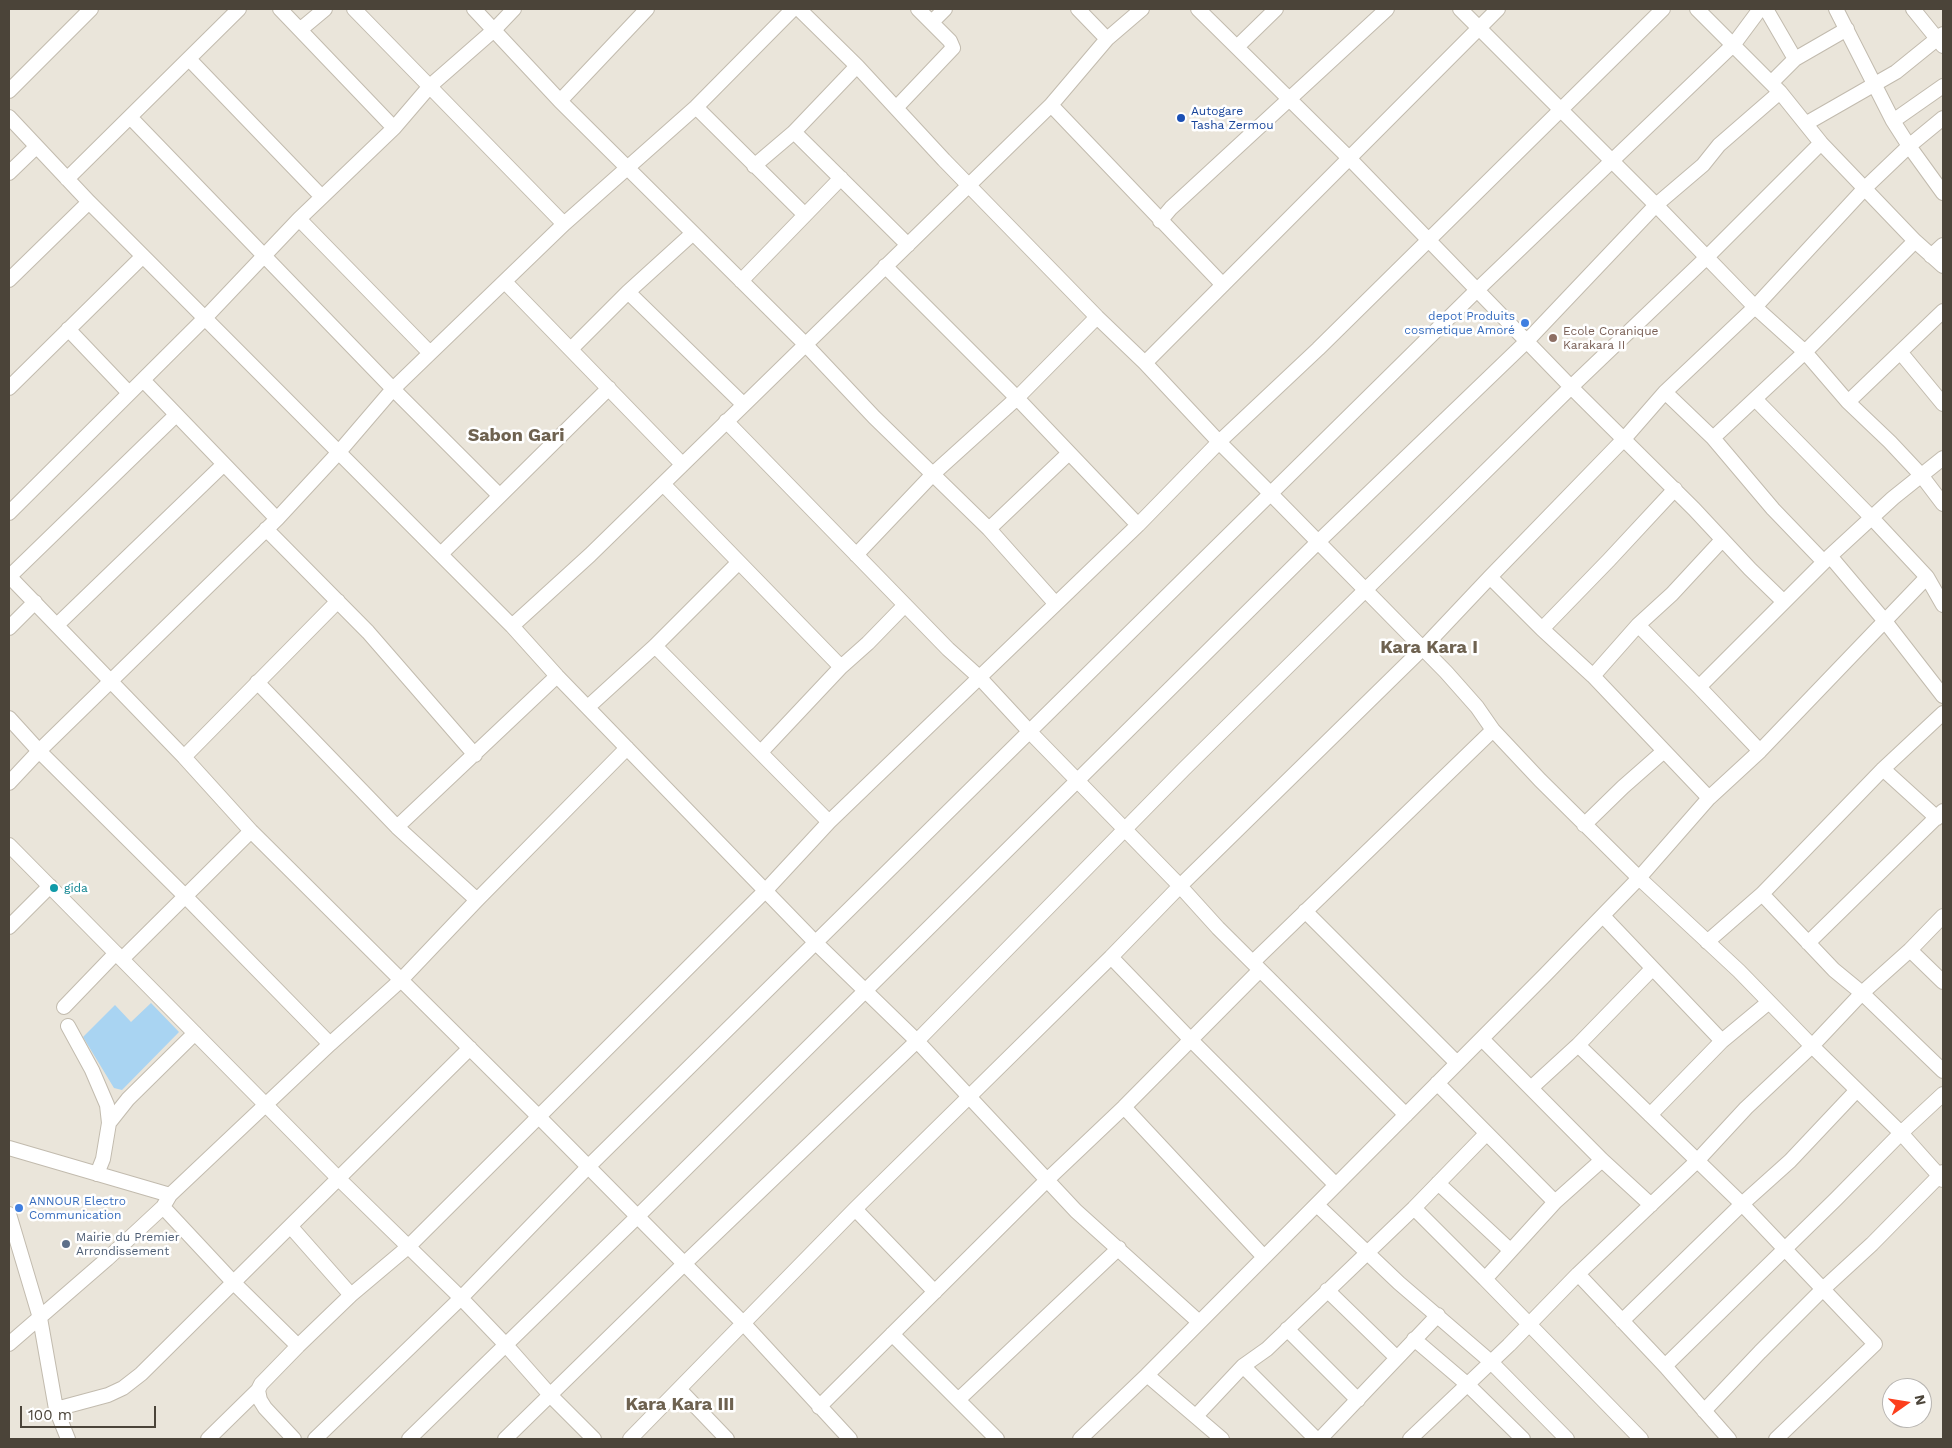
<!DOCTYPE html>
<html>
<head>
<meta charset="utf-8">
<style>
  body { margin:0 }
  #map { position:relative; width:1952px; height:1448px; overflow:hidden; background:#f6f3ec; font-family:"Work Sans",sans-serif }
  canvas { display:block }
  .frame { position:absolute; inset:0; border:10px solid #4b4439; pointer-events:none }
  .north { position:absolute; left:1882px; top:1378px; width:50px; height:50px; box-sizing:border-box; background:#fff; border:1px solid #b7b4b0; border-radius:50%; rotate:77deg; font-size:14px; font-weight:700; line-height:20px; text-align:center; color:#4b4439 }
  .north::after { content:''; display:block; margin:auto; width:18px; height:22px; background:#fc3f1d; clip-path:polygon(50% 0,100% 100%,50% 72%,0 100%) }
  .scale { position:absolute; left:20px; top:1406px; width:136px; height:22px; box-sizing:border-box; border:2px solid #4b4439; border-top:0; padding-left:6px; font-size:15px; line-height:18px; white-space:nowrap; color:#4b4439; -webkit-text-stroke:4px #fff; paint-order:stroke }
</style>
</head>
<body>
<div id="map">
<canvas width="1952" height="1448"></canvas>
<div class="frame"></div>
<div class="north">N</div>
<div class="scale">100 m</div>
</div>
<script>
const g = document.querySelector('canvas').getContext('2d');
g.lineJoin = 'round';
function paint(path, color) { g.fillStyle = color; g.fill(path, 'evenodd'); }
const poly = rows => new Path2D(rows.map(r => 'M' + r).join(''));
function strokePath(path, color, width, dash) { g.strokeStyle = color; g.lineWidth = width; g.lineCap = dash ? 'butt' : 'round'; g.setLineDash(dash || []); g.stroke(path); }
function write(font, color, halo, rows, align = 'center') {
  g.font = font + ' "Work Sans",sans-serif'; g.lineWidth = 5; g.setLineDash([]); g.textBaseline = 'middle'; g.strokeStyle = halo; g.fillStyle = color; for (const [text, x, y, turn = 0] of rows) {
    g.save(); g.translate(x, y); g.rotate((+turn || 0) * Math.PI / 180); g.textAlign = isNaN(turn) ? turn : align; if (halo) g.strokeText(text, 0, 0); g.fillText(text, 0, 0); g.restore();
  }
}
paint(poly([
  [9,9,1943,9,1943,1439,9,1439],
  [1892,1388,1922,1388,1922,1418,1892,1418]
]), '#eae5da');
paint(poly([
  [151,1003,179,1032,122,1090,114,1088,83,1037,115,1005,131,1022]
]), '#a9d4f2');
const minor = poly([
  [280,9,394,128],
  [354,9,564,224],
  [474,9,560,101,806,345,874,417,989,529,1055,603],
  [799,9,857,66,944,160,1097,317,1145,363,1219,442,1271,494,1446,672,1477,707,1493,730,1540,780,1639,878,1739,971,1812,1046,1901,1133,1943,1180],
  [1078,9,1107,39],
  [1198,9,1350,159,1571,387,1694,509,1750,569,1784,602],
  [1460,9,1656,205,1755,307,1805,352,1848,402,1890,442,1921,475,1943,504],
  [1697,9,1780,92,1821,143,1915,241,1943,266],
  [1766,9,1795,59],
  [1836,9,1893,121,1909,146,1943,193],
  [1913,9,1943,46],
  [932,22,945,9],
  [301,29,325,9],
  [1237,47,1276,9],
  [189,59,322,197],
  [1771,83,1795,59,1847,29],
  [9,91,91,9],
  [560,101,647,9],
  [1051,105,1223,285],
  [696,107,805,215],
  [896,108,953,48,950,41,918,9],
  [9,117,89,202,512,626,557,676,816,943,917,1041,1076,1211,1199,1322],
  [130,117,393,389,499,495],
  [1893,121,1943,86],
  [1807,123,1896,72,1943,34],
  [794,132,908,245],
  [754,166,794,132,857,66],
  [9,173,36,147],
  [67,179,239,9],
  [299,219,430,353],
  [1160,221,1171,208,1387,9],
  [1931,256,1943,245],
  [885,266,1017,398,1138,525],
  [9,280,89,202],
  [741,281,841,178],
  [505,282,682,464],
  [628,292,743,404],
  [68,329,129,393],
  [571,349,628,292,692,234],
  [1901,353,1943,404],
  [1145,363,1498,9],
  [143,380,277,519],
  [9,388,143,256],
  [1665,392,1713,438,1773,509,1824,562],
  [1848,402,1943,311],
  [726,421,948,649,979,677,1029,731,1180,886,1218,928,1406,1115],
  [1713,438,1805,352,1915,241],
  [663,484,841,667],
  [9,513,205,318,299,219,394,128,430,86,494,30,514,9],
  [266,529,368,632,475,755],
  [989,529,1069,453],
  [441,554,609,388],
  [856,555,934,473,1017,398,1097,317],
  [1830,556,1884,620,1943,696],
  [9,576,184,757,251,831,538,1116,744,1324,850,1439],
  [9,577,176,415],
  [1490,577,1542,629,1593,676,1709,798],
  [1927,577,1943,605],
  [57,625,224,464],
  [1638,625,1699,687,1760,751],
  [512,626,590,555,1051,105,1107,39,1142,9],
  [9,628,35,602],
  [1542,629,1609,560,1675,489],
  [655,646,829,822],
  [1593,676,1638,625,1672,594,1722,540],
  [257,682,397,827,477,900],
  [1699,687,1830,556,1893,498,1943,458],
  [588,707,655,646,738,563],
  [9,718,39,751,185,896,330,1044],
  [761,752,841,667,868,643,905,605],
  [184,757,338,601],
  [1883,769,1937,818],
  [9,783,39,751,277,519,339,452,393,389,564,224,696,107,793,9],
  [1584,825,1623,787,1664,751],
  [397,827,557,676],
  [9,845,339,1179,461,1298,505,1344,551,1396,594,1439],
  [1762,894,1834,970,1862,993,1943,1071],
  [1305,911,1457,1063],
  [1603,916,1722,1041],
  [9,927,50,886],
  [1707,942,1762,894,1883,769,1943,713],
  [1808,943,1943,811],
  [1910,950,1943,982],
  [1111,957,1191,1040,1336,1185],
  [122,959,251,831],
  [1253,962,1493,730],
  [64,1007,116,953],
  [68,1026,92,1070,107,1105,109,1123,103,1159,97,1174],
  [1482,1039,1602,1160,1651,1205],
  [1578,1045,1742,1204,1875,1344,1776,1439],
  [1437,1083,1555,1202],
  [1531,1088,1578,1045,1652,969],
  [1124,1107,1264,1257],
  [1650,1115,1722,1041,1769,1002],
  [109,1123,128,1099,195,1033],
  [9,1148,170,1195],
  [1602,1160,1555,1202,1485,1279,1641,1439],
  [1438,1183,1510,1250],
  [1317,1205,1399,1283,1491,1362,1567,1439],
  [163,1207,234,1283,298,1346],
  [1414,1208,1485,1279],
  [855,1209,935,1292],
  [9,1214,40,1318,56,1409,68,1439],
  [291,1227,351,1295],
  [1578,1274,1665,1366,1729,1439],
  [1327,1290,1397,1358],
  [1622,1321,1742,1204,1790,1161,1857,1090],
  [1287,1329,1358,1400],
  [892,1334,997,1439],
  [1414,1339,1468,1385,1523,1439],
  [9,1344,107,1259,163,1207,170,1195,330,1044,401,980,477,900,627,748],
  [1243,1366,1316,1439],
  [1665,1366,1836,1199,1901,1133,1943,1094],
  [1147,1375,1222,1439],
  [679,1389,727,1439],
  [958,1400,1119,1248],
  [819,1407,1047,1180,1124,1107,1260,970],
  [56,1409,108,1395,123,1388,141,1374,470,1048],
  [1704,1411,1760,1352,1823,1289,1872,1244,1943,1172],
  [1196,1416,1243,1366,1267,1349,1414,1208,1486,1134],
  [208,1439,258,1390],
  [294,1439,265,1408,260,1400,258,1390,261,1384,298,1346,351,1295,408,1247,766,890,829,822,1138,525,1219,442,1318,349,1663,9],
  [315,1439,461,1298,589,1166,1477,290,1734,44,1760,9],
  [409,1439,638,1216,1318,542,1527,341,1656,205,1703,165,1719,145,1780,92],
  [505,1439,684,1264,917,1041,1184,769,1571,387,1706,258,1821,143],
  [630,1439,855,1209,1111,957,1180,886,1422,649,1490,577,1624,439,1665,392,1755,307,1865,188,1909,146,1943,118],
  [1080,1439,1147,1375,1545,975,1639,878,1709,798,1760,751,1927,577,1872,518,1756,400],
  [1320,1439,1438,1315],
  [1410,1439,1509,1345,1578,1274,1697,1161,1746,1108,1812,1046,1862,993,1910,950,1943,916]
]);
strokePath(minor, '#c2bbae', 16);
strokePath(minor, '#fff', 14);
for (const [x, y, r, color] of [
  [1181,118,5,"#1a4fb4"],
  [1525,323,5,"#3f7fe0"],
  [1553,338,5,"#8d6e63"],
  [54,888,5,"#0f9aa8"],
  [19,1208,5,"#3f7fe0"],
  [66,1244,5,"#5c6f8a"]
]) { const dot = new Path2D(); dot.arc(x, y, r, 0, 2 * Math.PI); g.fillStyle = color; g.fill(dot); strokePath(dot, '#fff', 2); }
write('12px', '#164399', '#fff', [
  ["Autogare",1191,111],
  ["Tasha Zermou",1191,125]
], 'left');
write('12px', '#366cbe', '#fff', [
  ["depot Produits",1515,316],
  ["cosmetique Amoré",1515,330],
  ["ANNOUR Electro",29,1201,"left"],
  ["Communication",29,1215,"left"]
], 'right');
write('12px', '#785e54', '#fff', [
  ["Ecole Coranique",1563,331],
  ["Karakara II",1563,345]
], 'left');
write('12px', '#0d838f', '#fff', [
  ["gida",64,888]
], 'left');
write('12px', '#4e5e75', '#fff', [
  ["Mairie du Premier",76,1237],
  ["Arrondissement",76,1251]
], 'left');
write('bold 18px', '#6e6250', '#fff', [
  ["Sabon Gari",516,436],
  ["Kara Kara I",1429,648],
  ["Kara Kara III",680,1405]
]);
</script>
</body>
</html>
